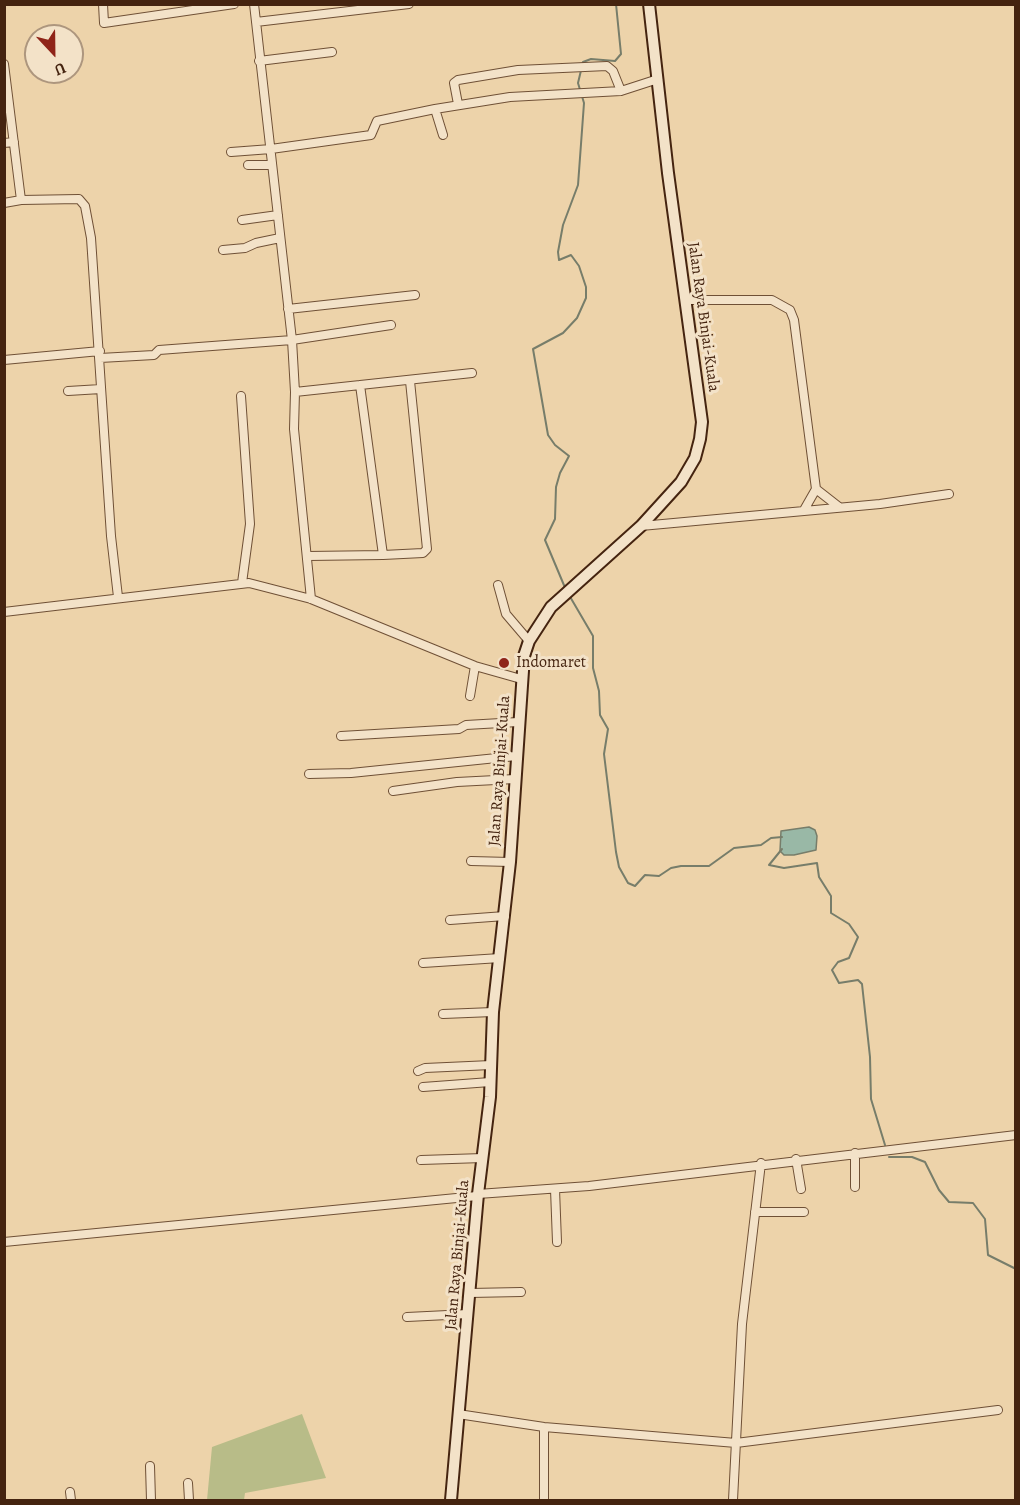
<!DOCTYPE html>
<html>
<head>
<meta charset="utf-8">
<style>
  body { margin:0 }
  #map { position:relative; width:1020px; height:1505px; overflow:hidden; background:#edd3aa; font-family:Alegreya,serif }
  canvas { display:block }
  .frame { position:absolute; inset:0; border:6px solid #452410; pointer-events:none }
  .north { position:absolute; left:24px; top:24px; width:60px; height:60px; box-sizing:border-box; background:#f3e2c8; border:2px solid #ad967e; border-radius:50%; rotate:158deg; font-size:16px; font-weight:700; line-height:24px; text-align:center; color:#452410 }
  .north::after { content:''; display:block; margin:auto; width:21px; height:27px; background:#8f2418; clip-path:polygon(50% 0,100% 100%,50% 72%,0 100%) }
</style>
</head>
<body>
<div id="map">
<canvas width="1020" height="1505"></canvas>
<div class="frame"></div>
<div class="north">U</div>
</div>
<script>
const g = document.querySelector('canvas').getContext('2d');
g.lineJoin = 'round';
function paint(path, color) { g.fillStyle = color; g.fill(path, 'evenodd'); }
const poly = rows => new Path2D(rows.map(r => 'M' + r).join(''));
function strokePath(path, color, width, dash) { g.strokeStyle = color; g.lineWidth = width; g.lineCap = dash ? 'butt' : 'round'; g.setLineDash(dash || []); g.stroke(path); }
function write(font, color, halo, rows, align = 'center') {
  g.font = font + ' Alegreya,serif'; g.lineWidth = 6; g.setLineDash([]); g.textBaseline = 'middle'; g.strokeStyle = halo; g.fillStyle = color; for (const [text, x, y, turn = 0] of rows) {
    g.save(); g.translate(x, y); g.rotate((+turn || 0) * Math.PI / 180); g.textAlign = isNaN(turn) ? turn : align; if (halo) g.strokeText(text, 0, 0); g.fillText(text, 0, 0); g.restore();
  }
}
paint(poly([
  [302,1414,326,1478,245,1493,244,1500,207,1500,212,1447]
]), '#b8bc88');
const water = poly([
  [809,827,815,830,817,836,816,850,794,855,784,855,780,851,781,831,809,827]
]);
paint(water, '#99b8a6');
strokePath(water, '#777d6a', 1.5);
strokePath(poly([
  [566,590,545,540,555,519,556,487,560,473,569,456,555,445,548,435,533,349,563,333,577,318,586,298,586,287,579,266,571,255,559,260,558,252,563,225,578,185,584,103,578,83,583,62,591,59,615,61,621,54,616,4],
  [569,595,593,636,593,668,599,691,600,715,608,729,604,754,616,852,619,867,628,883,635,886,645,875,659,876,671,868,681,866,709,866,734,848,761,845,771,838,782,837],
  [782,849,769,865,784,868,817,863,819,877,831,896,831,913,849,924,858,937,849,958,838,962,832,970,839,983,858,980,862,984,870,1057,871,1099,885,1145],
  [889,1157,912,1157,925,1162,939,1190,949,1202,973,1203,985,1219,988,1255,1016,1269]
]), '#777d6a', 2);
const street = poly([
  [103,4,104,23,234,4],
  [254,4,292,340,295,392,294,429,311,599],
  [256,22,409,4],
  [259,61,332,52],
  [4,64,21,200,79,199,85,206,91,238,111,536,118,597],
  [458,104,454,83,458,80,518,70,607,66,613,71,621,91],
  [435,109,510,97,621,91,658,79],
  [4,143,14,142],
  [231,152,271,149,371,135,377,121,435,109,443,135],
  [248,165,272,165],
  [4,203,21,200],
  [242,220,278,215],
  [223,250,245,248,256,243,280,238],
  [687,300,772,300,790,310,794,320,816,489,804,510],
  [288,309,415,295],
  [100,358,154,355,159,350,292,340,391,325],
  [4,360,100,351],
  [68,391,101,389],
  [295,392,472,373],
  [241,396,250,524,242,583],
  [816,489,839,507],
  [641,526,880,504,949,494],
  [383,555,423,553,427,549,410,381],
  [308,556,383,555,360,385],
  [498,585,506,614,529,641],
  [4,612,249,583,311,599,475,666,521,679],
  [470,696,475,666],
  [341,736,459,729,466,725,518,722],
  [309,774,351,773,516,756],
  [393,791,457,782,515,779],
  [471,861,510,862],
  [450,920,505,916],
  [423,963,500,958],
  [443,1014,493,1012],
  [418,1071,425,1068,491,1065],
  [423,1087,490,1082],
  [855,1153,855,1187],
  [796,1159,801,1189],
  [421,1160,483,1158],
  [555,1189,557,1242],
  [478,1194,589,1186,1016,1135],
  [755,1212,804,1212],
  [4,1242,477,1196],
  [470,1293,521,1292],
  [407,1317,468,1314],
  [458,1414,544,1427,736,1443,998,1410],
  [150,1466,151,1500],
  [188,1483,189,1500],
  [70,1492,71,1500],
  [544,1500,544,1427],
  [733,1500,742,1324,761,1163]
]);
const secondary = poly([
  [451,1500,478,1194,490,1097,493,1012,510,862,524,656,529,641,551,607,641,526,681,482,695,458,700,439,702,422,668,173,649,4]
]);
strokePath(street, '#6f5036', 10);
strokePath(secondary, '#452410', 14);
strokePath(street, '#f3e2c8', 8);
strokePath(secondary, '#f3e2c8', 10);
for (const [x, y, r, color] of [
  [504,663,6,"#8f2418"]
]) { const dot = new Path2D(); dot.arc(x, y, r, 0, 2 * Math.PI); g.fillStyle = color; g.fill(dot); strokePath(dot, '#f3e2c8', 2); }
write('16px', '#452410', '#f3e2c8', [
  ["Jalan Raya Binjai-Kuala",703,317,82],
  ["Jalan Raya Binjai-Kuala",500,771,-86],
  ["Jalan Raya Binjai-Kuala",458,1255,-85]
]);
write('16px', '#452410', '#f3e2c8', [
  ["Indomaret",516,663]
], 'left');
</script>
</body>
</html>
